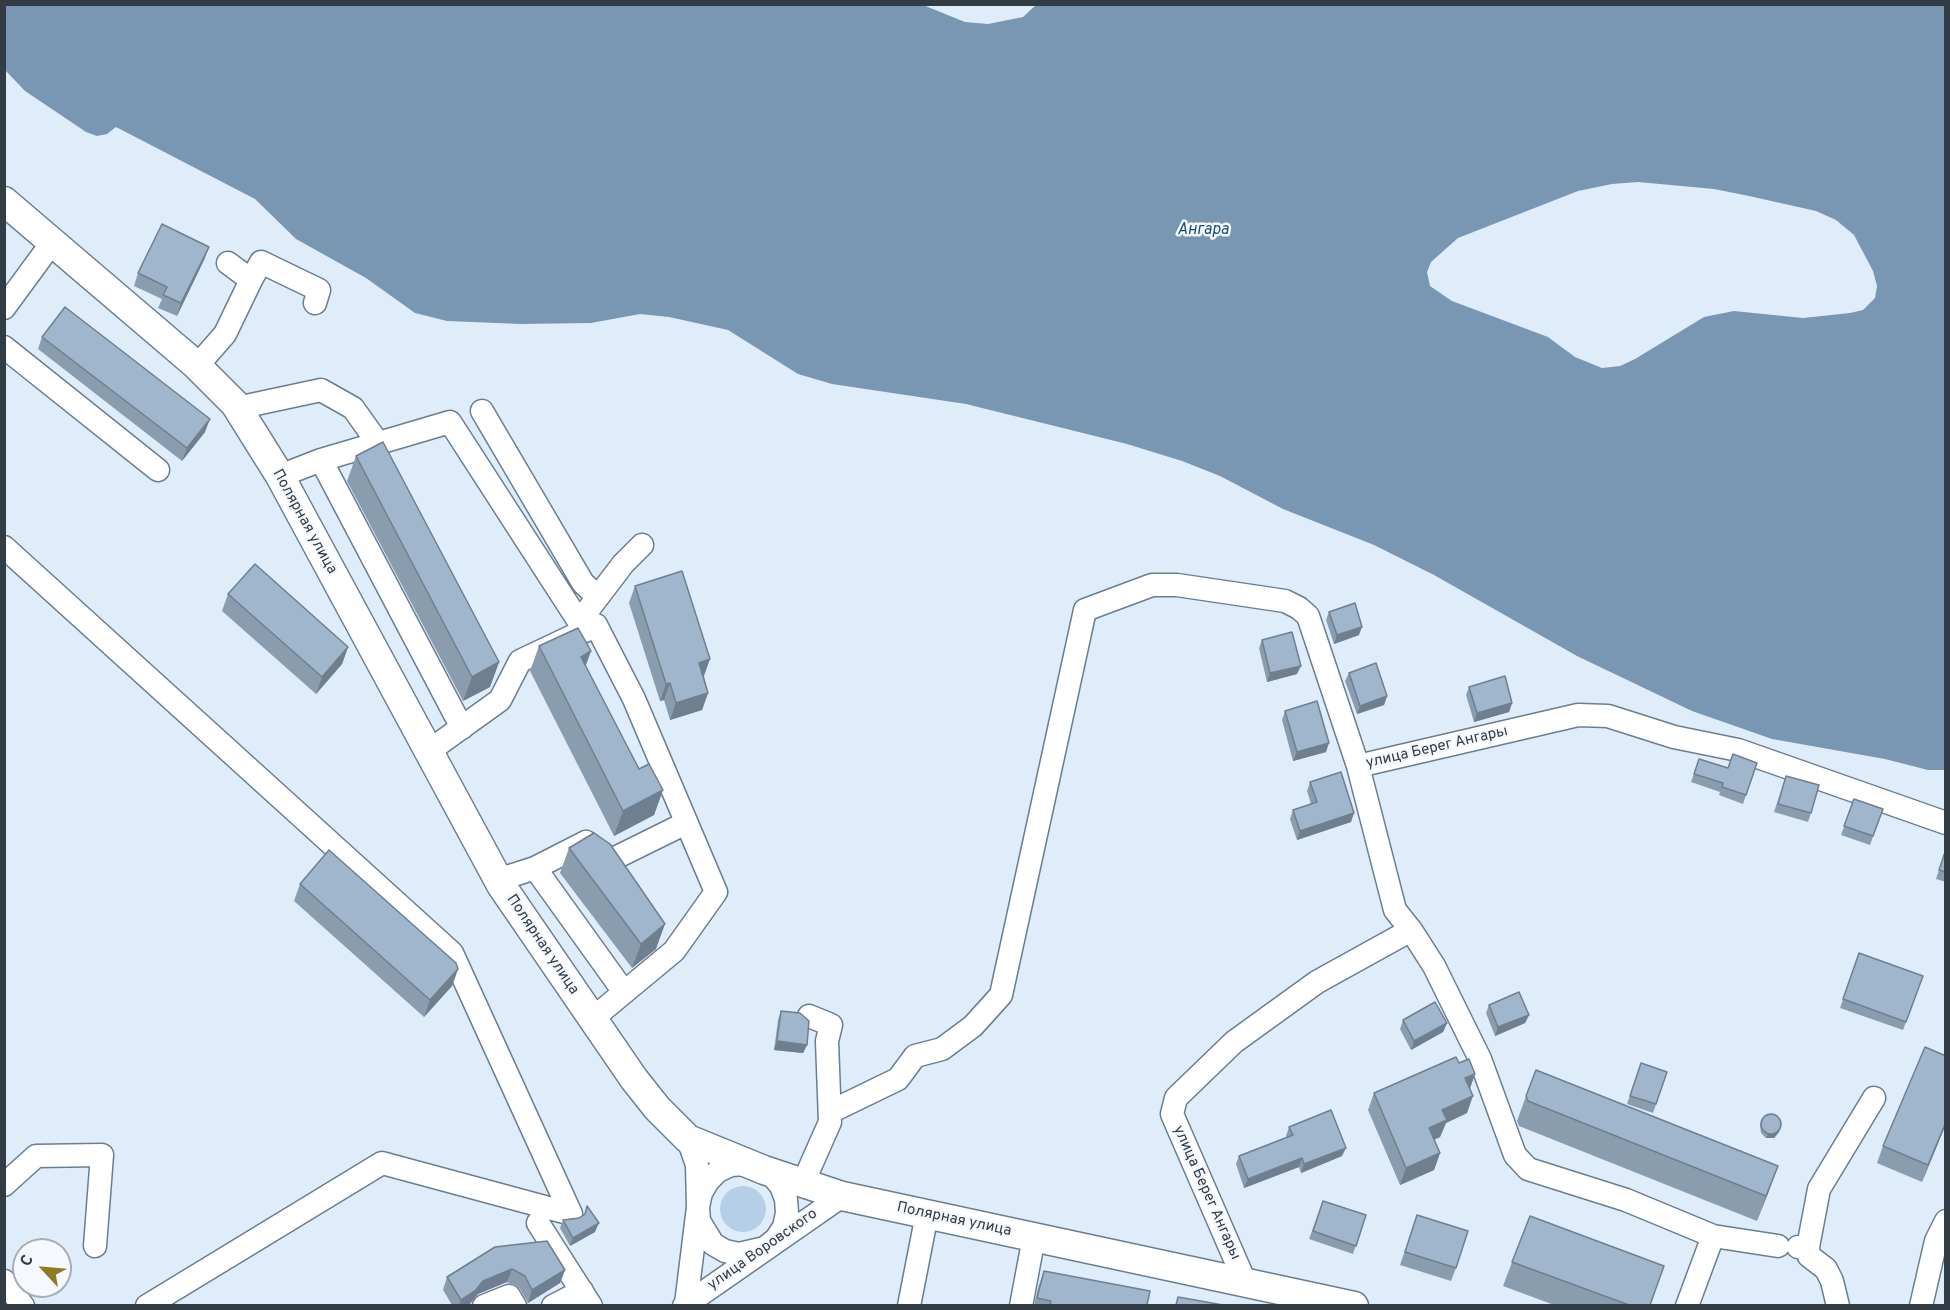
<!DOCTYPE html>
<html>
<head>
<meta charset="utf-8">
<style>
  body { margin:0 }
  #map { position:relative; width:1950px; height:1310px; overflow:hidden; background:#dfedfb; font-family:Overpass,sans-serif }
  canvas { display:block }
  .frame { position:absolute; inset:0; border:6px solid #323c45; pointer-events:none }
  .north { position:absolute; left:12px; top:1238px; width:60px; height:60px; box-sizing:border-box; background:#f5f9fe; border:2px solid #a7adb4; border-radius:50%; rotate:296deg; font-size:16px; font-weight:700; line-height:24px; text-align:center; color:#323c45 }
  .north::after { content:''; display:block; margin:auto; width:21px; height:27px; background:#8c7d23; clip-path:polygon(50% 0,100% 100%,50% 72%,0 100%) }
</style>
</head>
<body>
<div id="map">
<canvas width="1950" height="1310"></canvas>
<div class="frame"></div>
<div class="north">С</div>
</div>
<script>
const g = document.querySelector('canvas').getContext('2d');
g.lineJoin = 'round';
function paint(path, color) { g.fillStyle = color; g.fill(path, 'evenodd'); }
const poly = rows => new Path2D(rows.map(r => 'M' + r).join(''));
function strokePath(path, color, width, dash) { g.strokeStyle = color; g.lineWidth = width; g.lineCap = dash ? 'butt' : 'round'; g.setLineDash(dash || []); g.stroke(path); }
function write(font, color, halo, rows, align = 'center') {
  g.font = font + ' Overpass,sans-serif'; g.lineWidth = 5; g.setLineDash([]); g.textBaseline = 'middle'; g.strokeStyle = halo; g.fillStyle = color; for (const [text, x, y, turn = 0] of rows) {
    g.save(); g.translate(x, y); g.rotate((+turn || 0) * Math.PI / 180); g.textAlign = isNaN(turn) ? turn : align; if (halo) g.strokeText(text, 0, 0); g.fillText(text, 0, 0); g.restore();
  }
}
paint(poly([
  '720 1209a23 23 0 1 1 46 0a23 23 0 1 1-46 0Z'
]), '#b5cfe8');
paint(poly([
  [923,5,965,22,988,24,1023,17,1037,4,1945,5,1945,770,1928,770,1885,759,1772,739,1692,711,1577,656,1434,575,1374,545,1283,509,1220,476,1182,461,1127,444,966,404,832,384,798,374,728,330,669,317,640,314,591,323,521,324,447,321,415,313,366,278,296,239,255,199,116,127,107,134,97,136,86,132,25,91,5,70,5,5],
  [1638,182,1714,189,1749,196,1816,211,1836,220,1854,235,1873,271,1877,286,1875,298,1863,310,1850,313,1803,318,1734,311,1704,317,1635,359,1620,366,1602,368,1575,357,1548,337,1452,301,1430,286,1427,272,1431,262,1458,238,1578,191,1612,184]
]), '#7997b3');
const minor = poly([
  [251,280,261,262,319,290,315,303],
  [4,308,51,244],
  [4,347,158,470],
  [197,366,225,334,251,280,228,263],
  [237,408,321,390,353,408,378,443],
  [482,411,583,583,598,597],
  [321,460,462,728],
  [280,476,321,460,450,422,585,631],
  [4,547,452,953,571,1214,382,1163,147,1306],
  [588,610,623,564,642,545],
  [429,751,500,700,520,661,596,625,634,699,716,892,674,951,592,1019],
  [535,868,586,842,611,860,686,823],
  [498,880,535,868,624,992],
  [1411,930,1434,966,1480,1059,1515,1155,1528,1169,1626,1200,1713,1236],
  [830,1112,898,1079,915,1056,942,1049,973,1026,1001,995,1085,610,1152,585,1177,585,1285,601,1299,608,1308,616,1358,766],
  [803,1183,830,1122,827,1041,831,1025,809,1016],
  [4,1185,36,1156,102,1155,95,1246],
  [538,1223,591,1306],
  [1798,1247,1808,1247,1819,1189,1874,1098],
  [1808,1247,1809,1256,1826,1269,1832,1281,1838,1306],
  [4,1281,23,1306],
  [1245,1282,1172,1114,1176,1098,1234,1042,1317,982,1411,930,1395,910,1358,766,1578,715,1608,716,1674,737,1738,750,1946,823],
  [686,1304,698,1207,701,1193,708,1181,718,1171,731,1165,746,1164,772,1175,781,1186,786,1199,787,1213,784,1227,776,1239,765,1248,739,1254,725,1251,713,1244,699,1221,698,1207,697,1165,688,1139],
  [484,1306,509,1296,515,1306],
  [553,1306,582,1291],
  [684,1306,842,1196],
  [909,1306,927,1214],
  [1021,1306,1034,1237],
  [1687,1306,1713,1236,1778,1246],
  [1921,1306,1936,1241,1946,1221]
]);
const major = poly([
  [4,201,195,364,235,404,280,476,501,885,634,1079,657,1108,688,1139,764,1170,842,1196,1354,1306]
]);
strokePath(minor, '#687e92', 25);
strokePath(major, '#687e92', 31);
strokePath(minor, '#fff', 22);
strokePath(major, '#fff', 28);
paint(poly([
  [209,247,204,260,177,316,158,308,162,299,134,286,138,273],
  [42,337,205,432,182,461,38,349],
  [356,456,499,662,490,687,463,701,347,481],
  [635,586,704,676,708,693,702,710,670,720,664,700,660,701,629,603],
  [228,594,348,647,342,664,316,694,222,611],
  [1329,612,1359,635,1334,644,1326,620],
  [1262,640,1297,674,1267,682,1259,648],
  [539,646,591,651,585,666,639,769,663,790,654,815,614,836,530,671],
  [1349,673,1387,696,1384,705,1357,714,1345,681],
  [1469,687,1512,703,1509,712,1474,722,1466,695],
  [1285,711,1326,752,1293,761,1282,720],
  [1699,759,1728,768,1757,763,1743,804,1719,795,1720,792,1691,782],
  [1786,776,1811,813,1808,822,1774,812],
  [1310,782,1351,822,1297,840,1290,819,1293,810,1311,804,1307,791],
  [1854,799,1883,809,1870,845,1841,835],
  [569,848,656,949,632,968,560,873],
  [1946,848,1946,882,1936,879],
  [300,884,458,969,452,986,424,1017,294,901],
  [1859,953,1923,976,1903,1030,1840,1008],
  [1489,1005,1529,1015,1525,1023,1495,1036,1486,1013],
  [781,1011,807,1045,803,1053,774,1050,778,1020],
  [1403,1020,1447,1023,1443,1032,1411,1050,1400,1029],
  [1459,1063,1475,1074,1470,1088,1467,1113,1446,1123,1440,1137,1434,1140,1440,1153,1434,1170,1400,1185,1368,1110,1374,1093],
  [1641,1063,1667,1072,1653,1113,1627,1104],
  [1526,1096,1778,1166,1757,1221,1519,1126,1517,1121],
  [1762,1121,1779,1132,1774,1138,1766,1138,1761,1133,1760,1125],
  [1946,1124,1922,1182,1877,1163,1883,1146],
  [1289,1127,1342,1156,1301,1173,1299,1167,1244,1188,1236,1164,1239,1156,1287,1137,1286,1136],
  [1323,1201,1366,1215,1353,1254,1309,1239],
  [585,1214,595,1232,570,1246,560,1228,563,1220,579,1218],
  [1417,1215,1456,1268,1451,1281,1400,1265],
  [547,1241,565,1270,560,1283,528,1303,520,1289,507,1282,478,1294,469,1305,452,1305,443,1290,447,1277],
  [1512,1262,1650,1305,1554,1305,1503,1286],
  [1044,1271,1147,1305,1034,1305,1038,1288]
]), '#899daf');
paint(poly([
  [209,247,204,260,177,316,181,303],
  [210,419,205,432,182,461,187,448],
  [1362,627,1359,635,1334,644,1337,635],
  [348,647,342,664,316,694,322,677],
  [591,651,582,676,581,657],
  [710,659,704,676,693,680,699,663],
  [499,662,490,687,463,701,472,677],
  [1301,666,1297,674,1267,682,1270,673],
  [670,683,664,700,660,701,666,684],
  [708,693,702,710,670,720,676,703],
  [1387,696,1384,705,1357,714,1360,706],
  [1512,703,1509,712,1474,722,1477,713],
  [1329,743,1326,752,1293,761,1297,752],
  [663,790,654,815,614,836,623,811],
  [1354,813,1351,822,1297,840,1300,831],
  [665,924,656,949,632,968,641,944],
  [458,969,452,986,424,1017,430,1000],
  [1529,1015,1525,1023,1495,1036,1498,1027],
  [1447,1023,1443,1032,1411,1050,1414,1041],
  [777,1041,807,1045,803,1053,774,1050],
  [1475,1074,1469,1091,1465,1078],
  [1473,1096,1467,1113,1446,1123,1440,1137,1423,1145,1429,1128,1442,1110],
  [1946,1122,1946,1124,1922,1182,1928,1165],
  [1781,1127,1779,1132,1774,1138,1766,1138,1768,1134],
  [1346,1148,1342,1156,1301,1173,1304,1164],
  [1440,1153,1434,1170,1400,1185,1406,1168],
  [1302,1158,1299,1167,1244,1188,1248,1179],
  [1778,1166,1769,1191,1757,1221,1766,1196],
  [599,1223,595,1232,570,1246,573,1238],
  [512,1269,507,1282,478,1294,469,1305,459,1305,461,1300,483,1281],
  [565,1270,560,1283,528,1303,532,1290]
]), '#6f7f8f');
const building = poly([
  [162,224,209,247,181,303,163,295,167,287,138,273,162,224],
  [65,307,210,419,187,448,42,337,65,307],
  [383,442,499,662,472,677,356,456,383,442],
  [255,564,348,647,322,677,228,594,255,564],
  [682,571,710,659,699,663,708,693,676,703,670,683,666,684,635,586,682,571],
  [1355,603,1362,627,1337,635,1329,612,1355,603],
  [578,628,591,651,581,657,639,769,649,764,663,790,623,811,539,646,578,628],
  [1292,632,1301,666,1270,673,1262,640,1292,632],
  [1376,663,1387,696,1360,706,1349,673,1376,663],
  [1505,676,1512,703,1477,713,1469,687,1505,676],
  [1317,701,1329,743,1297,752,1285,711,1317,701],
  [1733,754,1757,763,1746,795,1722,787,1723,783,1694,774,1699,759,1728,768,1733,754],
  [1341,772,1354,813,1300,831,1293,810,1317,802,1310,782,1341,772],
  [1786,776,1819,785,1811,813,1778,804,1786,776],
  [1854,799,1883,809,1873,836,1844,826,1854,799],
  [594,833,610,844,665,924,641,944,569,848,594,833],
  [1946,849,1946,872,1939,870,1946,849],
  [329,850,456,963,458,969,430,1000,300,884,329,850],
  [1859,953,1923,976,1906,1022,1843,999,1859,953],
  [1519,992,1529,1015,1498,1027,1489,1005,1519,992],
  [1435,1002,1447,1023,1414,1041,1403,1020,1435,1002],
  [781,1011,800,1013,809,1021,807,1045,777,1041,781,1011],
  [1925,1047,1946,1056,1946,1122,1928,1165,1883,1146,1925,1047],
  [1456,1057,1459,1063,1469,1059,1475,1074,1465,1078,1473,1096,1442,1110,1447,1120,1429,1128,1440,1153,1406,1168,1374,1093,1456,1057],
  [1641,1063,1667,1072,1656,1104,1630,1096,1641,1063],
  [1536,1070,1778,1166,1766,1196,1528,1101,1526,1096,1536,1070],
  [1331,1110,1346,1148,1304,1164,1302,1158,1248,1179,1239,1156,1293,1135,1289,1127,1331,1110],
  '1761 1124a10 10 0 1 1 20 0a10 10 0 1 1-20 0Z',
  [1323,1201,1366,1215,1356,1246,1313,1231,1323,1201],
  [587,1206,599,1223,573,1238,563,1220,579,1218,585,1214,587,1206],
  [1417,1215,1468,1231,1456,1268,1405,1252,1417,1215],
  [1530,1216,1664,1266,1650,1305,1629,1305,1512,1262,1530,1216],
  [547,1241,565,1270,532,1290,525,1276,512,1269,483,1281,475,1291,461,1300,447,1277,495,1247,547,1241],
  [1044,1271,1150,1291,1147,1305,1050,1305,1051,1301,1037,1298,1044,1271],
  [1178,1297,1223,1305,1176,1305,1178,1297]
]);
paint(building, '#9fb6cc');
strokePath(building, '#6f7f8f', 1.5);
write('15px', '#323c45', '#f5f9fe', [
  ["Полярная улица",304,522,61],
  ["улица Берег Ангары",1437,748,-13],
  ["Полярная улица",542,945,56],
  ["улица Берег Ангары",1206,1193,66],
  ["Полярная улица",954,1220,12],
  ["улица Воровского",763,1250,-35]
]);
write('italic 16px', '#1a4a71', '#f5f9fe', [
  ["Ангара",1203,231]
]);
</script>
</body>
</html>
